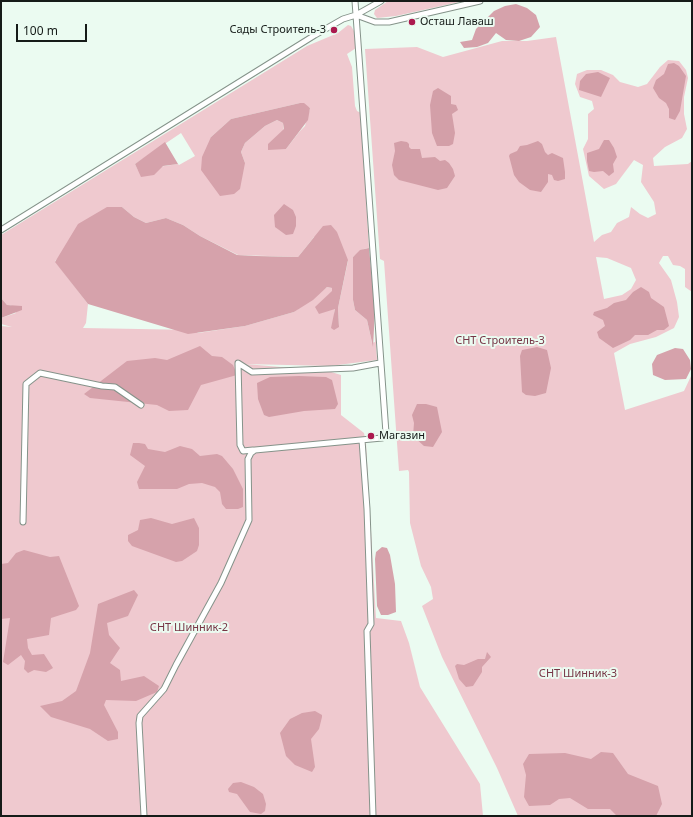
<!DOCTYPE html>
<html>
<head>
<meta charset="utf-8">
<style>
  body { margin:0 }
  #map { position:relative; width:693px; height:817px; overflow:hidden; background:#ebfbf1; font-family:"Noto Sans",sans-serif }
  canvas { display:block }
  .frame { position:absolute; inset:0; border:2px solid #151b18; pointer-events:none }
  .scale { position:absolute; left:16px; top:24px; width:71px; height:18px; box-sizing:border-box; border:2px solid #151b18; border-top:0; padding-left:5px; font-size:12px; line-height:14px; white-space:nowrap; color:#151b18; -webkit-text-stroke:3px #ebfbf1; paint-order:stroke }
</style>
</head>
<body>
<div id="map">
<canvas width="693" height="817"></canvas>
<div class="frame"></div>
<div class="scale">100 m</div>
</div>
<script>
const g = document.querySelector('canvas').getContext('2d');
g.lineJoin = 'round';
function paint(path, color) { g.fillStyle = color; g.fill(path, 'evenodd'); }
const poly = rows => new Path2D(rows.map(r => 'M' + r).join(''));
function strokePath(path, color, width, dash) { g.strokeStyle = color; g.lineWidth = width; g.lineCap = dash ? 'butt' : 'round'; g.setLineDash(dash || []); g.stroke(path); }
function write(font, color, halo, rows, align = 'center') {
  g.font = font + ' "Noto Sans",sans-serif'; g.lineWidth = 4; g.setLineDash([]); g.textBaseline = 'middle'; g.strokeStyle = halo; g.fillStyle = color; for (const [text, x, y, turn = 0] of rows) {
    g.save(); g.translate(x, y); g.rotate((+turn || 0) * Math.PI / 180); g.textAlign = isNaN(turn) ? turn : align; if (halo) g.strokeText(text, 0, 0); g.fillText(text, 0, 0); g.restore();
  }
}
paint(poly([
  [388,1,464,1,396,16,377,18,374,14,375,10],
  [348,25,351,26,354,31,356,48,347,54,352,67,355,106,357,111,361,113,369,248,364,249,353,257,353,300,355,310,367,320,372,343,375,342,375,325,377,360,330,366,245,364,328,371,341,375,341,415,364,433,366,443,376,618,401,621,409,643,420,687,480,784,483,816,1,816,1,326,12,327,1,324,1,318,16,313,11,305,7,305,1,298,1,235,307,46,338,33],
  [300,103,310,108,305,126,300,131,286,149,283,123,277,120,265,126,245,143,241,152,245,163,211,137,231,119],
  [181,133,195,156,179,165,178,164,138,170,135,164],
  [122,207,134,217,146,223,166,218,183,225,200,236,238,255,298,257,314,237,348,261,338,308,339,327,334,317,335,308,332,288,327,287,294,312,245,326,198,333,194,330,83,328,86,323,88,304,55,261],
  [556,37,594,242,602,235,611,232,617,223,629,217,631,207,640,214,648,218,656,214,654,202,641,182,643,165,634,160,616,184,604,189,589,176,583,149,588,139,588,114,594,109,592,101,580,97,575,84,577,74,587,70,601,70,613,75,620,82,638,87,647,84,660,67,668,60,679,61,686,70,688,78,684,97,684,114,687,129,682,138,665,147,653,158,654,166,688,164,692,161,692,292,685,287,685,269,680,266,673,265,668,256,663,256,659,263,671,280,677,302,679,317,674,328,656,337,630,344,614,353,625,410,684,391,692,374,692,816,518,816,497,768,442,657,422,606,433,599,431,587,421,566,410,523,409,472,408,470,399,471,384,261,380,259,365,49,417,47,443,57,502,41,527,41],
  [596,257,607,258,631,268,636,280,631,289,622,295,604,299]
]), '#efc9cf');
paint(poly([
  [516,4,527,8,536,15,540,27,531,37,519,41,506,40,496,33,488,43,477,47,464,48,460,42,472,40,476,29,494,11,505,6],
  [300,103,304,103,310,108,308,120,286,149,268,150,268,144,284,129,283,123,277,120,265,126,245,143,241,152,245,163,240,189,234,194,220,196,201,170,202,157,211,137,231,119],
  [165,142,178,164,163,166,154,175,141,177,135,164],
  [107,207,122,207,134,217,146,223,166,218,183,225,200,236,237,255,256,256,298,257,323,226,331,225,337,232,348,260,338,308,339,327,334,330,331,328,335,309,319,314,315,307,332,291,332,288,327,287,313,300,294,312,245,326,188,334,88,304,55,262,78,224],
  [369,248,375,310,373,347,367,320,355,310,353,300,353,257,360,250],
  [200,346,212,356,222,357,233,365,237,375,201,385,188,410,169,411,157,405,90,398,84,394,127,361,155,358,167,360],
  [675,348,683,349,690,360,691,369,686,379,665,380,653,375,652,364,657,355],
  [133,443,139,443,145,444,148,449,165,452,180,446,192,449,200,456,217,454,222,456,233,469,243,489,243,507,238,509,226,509,222,504,220,492,215,487,202,483,189,484,177,489,139,489,137,482,145,466,130,455],
  [151,518,172,524,194,518,199,528,199,545,197,551,182,561,176,562,132,546,128,541,128,535,138,530,140,520],
  [382,547,387,548,390,555,395,584,396,612,388,615,381,615,377,606,375,559,376,552],
  [24,550,50,557,59,556,79,606,76,610,51,618,49,635,27,639,28,648,32,655,44,654,53,668,46,672,34,670,28,673,24,669,25,661,21,655,8,665,3,662,10,618,1,619,1,564,8,563,16,553],
  [134,590,138,595,128,616,107,623,109,635,120,648,110,663,120,670,121,681,144,676,159,686,157,692,136,701,106,700,104,705,118,732,118,739,108,741,90,729,51,717,40,706,62,701,76,691,90,653,98,604],
  [487,652,491,657,482,667,482,672,473,686,466,687,459,679,455,666,457,664,464,665,478,659,485,659],
  [315,711,322,715,322,717,319,729,311,739,315,767,312,772,295,765,286,756,280,733,290,719,302,713],
  [601,752,613,753,628,774,658,786,662,804,656,816,617,816,610,809,588,809,570,798,559,799,550,805,529,806,524,797,526,775,523,764,529,754,565,753,591,759],
  [241,782,254,787,263,794,266,804,265,811,261,814,250,812,237,794,229,792,228,789,233,783]
]), '#d6a2ab');
paint(poly([
  [674,63,679,66,686,76,680,111,675,120,669,118,669,109,666,103,659,98,653,88,656,80,664,74,668,64],
  [598,72,610,78,601,97,579,90,580,81,586,74],
  [438,88,451,96,451,104,456,105,458,110,452,114,455,133,453,144,449,146,437,146,432,133,430,105,433,91],
  [604,140,609,140,614,148,617,157,613,164,614,172,609,176,603,171,594,172,589,171,587,161,587,153,599,149],
  [401,141,407,142,409,144,409,147,411,149,420,149,422,158,435,157,440,161,445,160,449,163,453,169,455,176,447,188,438,190,399,180,394,175,392,165,395,151,394,143],
  [538,141,542,144,545,152,548,155,552,153,563,158,565,172,565,179,558,181,554,180,552,175,548,174,548,182,541,192,530,190,519,182,514,175,509,156,510,154,517,151,520,146,527,145],
  [284,204,293,210,296,217,296,226,293,234,286,235,275,227,274,215],
  [641,287,649,292,651,298,664,307,669,326,664,330,657,330,648,335,635,335,630,340,613,348,599,338,597,332,605,326,603,320,593,315,594,312,607,308,614,303,626,300,633,292],
  [1,298,7,305,22,306,22,310,1,318],
  [537,347,547,350,551,368,546,393,535,396,526,395,522,392,520,356,522,350],
  [299,376,326,377,332,380,338,404,335,409,304,411,269,417,264,415,258,399,257,383,270,377],
  [417,404,426,404,437,407,442,432,433,447,424,446,413,436,414,423,412,415]
]), '#d39fa8');
const minor = poly([
  [356,15,375,22,389,22,480,1],
  [1,230,315,35,343,19,356,15,381,1],
  [362,440,367,509,371,624,367,631,373,816],
  [253,450,243,451,240,445,238,363,252,372,353,368,380,363],
  [23,522,26,384,40,373,102,386,115,387,141,405],
  [144,816,139,723,140,716,164,689,176,665,221,583,249,520,248,459,251,453,255,450,382,438,386,433,355,1]
]);
strokePath(minor, '#85938a', 7);
strokePath(minor, '#fff', 5);
for (const [x, y, r, color] of [
  [412,22,4,"#ab194e"],
  [334,30,4,"#ab194e"],
  [371,436,4,"#ab194e"]
]) { const dot = new Path2D(); dot.arc(x, y, r, 0, 2 * Math.PI); g.fillStyle = color; g.fill(dot); strokePath(dot, '#ebfbf1', 1.5); }
write('11px', '#151b18', '#ebfbf1', [
  ["Осташ Лаваш",420,22],
  ["Сады Строитель-3",326,30,"right"],
  ["Магазин",379,436]
], 'left');
write('11px', '#763545', '#ebfbf1', [
  ["СНТ Строитель-3",500,341],
  ["СНТ Шинник-2",189,628],
  ["СНТ Шинник-3",578,674]
]);
</script>
</body>
</html>
